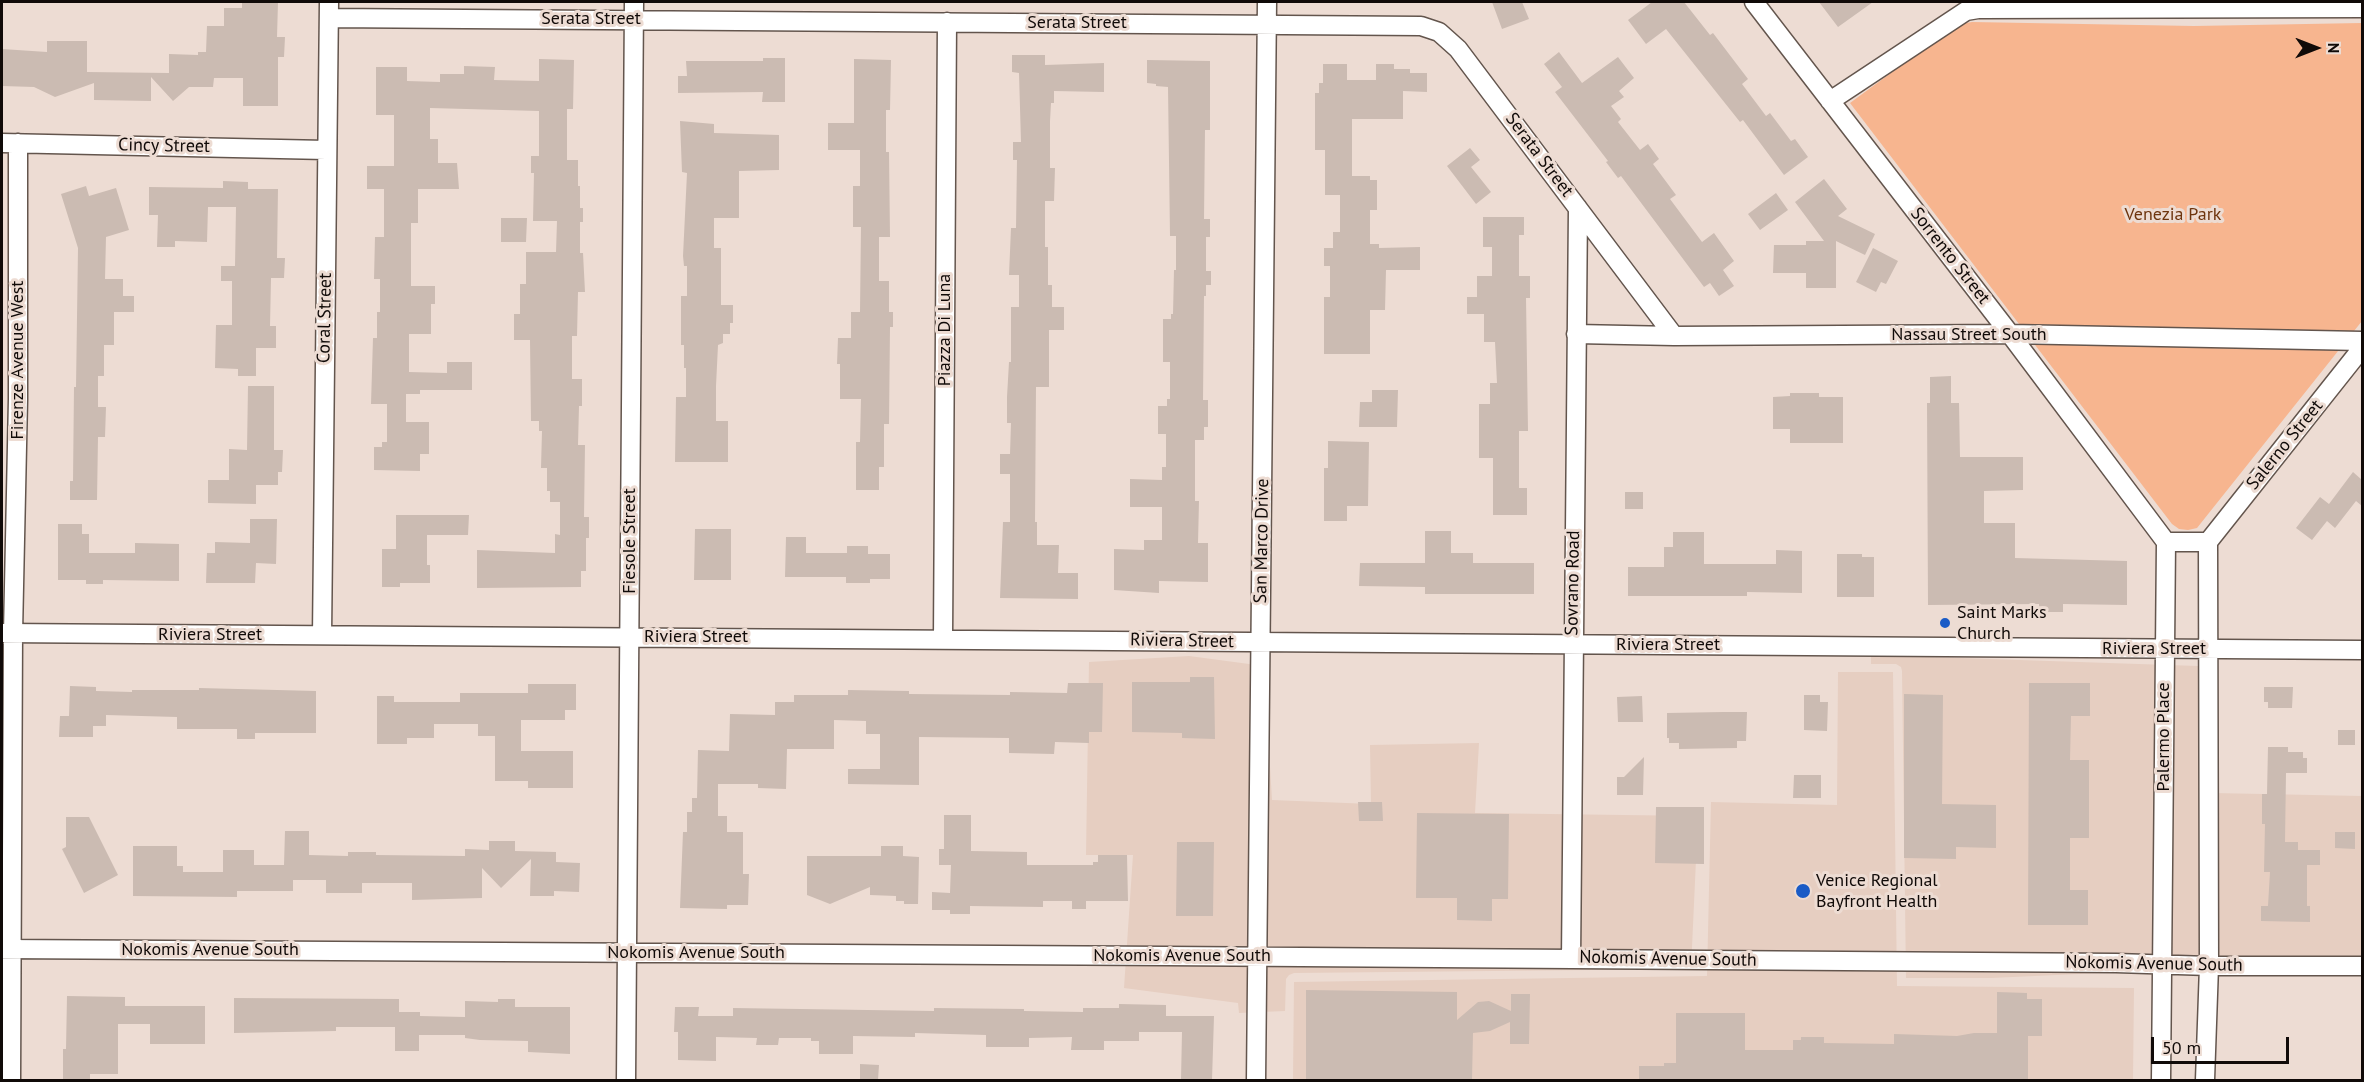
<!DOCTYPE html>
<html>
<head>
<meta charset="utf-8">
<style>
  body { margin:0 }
  #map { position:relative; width:2364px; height:1082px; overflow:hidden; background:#eddcd3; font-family:"PT Sans",sans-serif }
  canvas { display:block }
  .frame { position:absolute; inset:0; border:3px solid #100a08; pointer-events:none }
  .north { position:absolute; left:2286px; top:18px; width:60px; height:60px; -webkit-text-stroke:4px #eddcd3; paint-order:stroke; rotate:90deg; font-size:16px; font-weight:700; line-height:24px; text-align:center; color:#100a08 }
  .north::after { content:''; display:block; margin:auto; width:21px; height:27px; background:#100a08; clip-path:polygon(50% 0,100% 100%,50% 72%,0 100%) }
  .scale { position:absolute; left:2151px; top:1037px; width:138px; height:27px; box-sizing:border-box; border:3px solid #100a08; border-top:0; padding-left:8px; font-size:18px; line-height:21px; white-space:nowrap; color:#100a08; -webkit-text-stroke:4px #eddcd3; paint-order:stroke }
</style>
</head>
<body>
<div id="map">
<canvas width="2364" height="1082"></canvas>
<div class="frame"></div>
<div class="north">N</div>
<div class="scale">50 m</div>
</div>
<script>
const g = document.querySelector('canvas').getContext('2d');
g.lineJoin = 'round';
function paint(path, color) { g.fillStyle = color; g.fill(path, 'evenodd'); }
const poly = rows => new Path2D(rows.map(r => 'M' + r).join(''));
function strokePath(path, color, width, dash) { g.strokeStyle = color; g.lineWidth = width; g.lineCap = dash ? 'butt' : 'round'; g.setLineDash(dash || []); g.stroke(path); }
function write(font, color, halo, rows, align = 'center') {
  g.font = font + ' "PT Sans",sans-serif'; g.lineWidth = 6; g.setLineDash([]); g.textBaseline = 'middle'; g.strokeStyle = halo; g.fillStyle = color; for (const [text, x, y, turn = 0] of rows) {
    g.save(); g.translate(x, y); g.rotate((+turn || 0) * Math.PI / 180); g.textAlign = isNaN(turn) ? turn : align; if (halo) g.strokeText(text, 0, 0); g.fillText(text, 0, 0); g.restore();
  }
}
paint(poly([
  [1871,655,2198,666,2213,793,2362,796,2362,970,2144,971,1991,978,1906,978,1902,671,1901,667,1896,664,1871,664],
  [1189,656,1264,666,1272,800,1371,804,1370,745,1479,743,1475,813,1698,816,1691,969,1294,973,1289,975,1286,979,1285,1011,1239,1013,1238,1003,1124,988,1133,855,1086,855,1089,662],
  [1838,672,1893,672,1897,986,2134,988,2133,1080,1293,1080,1294,982,1707,976,1711,802,1837,805]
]), '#e6cec1');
paint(poly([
  [1972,22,2194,26,2362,23,2362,321,2197,528,2188,530,2179,529,2172,524,1850,103,1952,28,1960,24]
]), '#f7b58f');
paint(poly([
  [242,2,278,2,277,37,285,37,284,57,278,57,278,106,243,106,243,78,214,78,213,87,189,87,173,101,151,77,151,101,94,100,94,83,55,97,34,87,2,86,2,49,47,52,47,41,87,41,87,72,169,73,169,54,198,55,198,52,206,52,207,26,224,26,224,8,242,8],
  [1492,2,1522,2,1529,19,1502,29],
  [1652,2,1684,2,1710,35,1713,33,1748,79,1742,84,1766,116,1770,113,1791,141,1795,139,1808,157,1784,175,1743,120,1740,122,1666,29,1646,44,1628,20],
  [1819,2,1873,2,1838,27],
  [1559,52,1582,83,1618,57,1634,78,1619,91,1624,97,1611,106,1621,119,1618,122,1640,150,1648,144,1659,159,1653,164,1676,195,1670,199,1702,242,1714,233,1734,261,1723,270,1734,286,1719,296,1710,283,1704,287,1621,176,1618,178,1606,162,1608,161,1555,92,1562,87,1544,64],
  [1012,55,1045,55,1045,65,1104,63,1104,92,1054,91,1054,103,1051,103,1050,121,1050,168,1055,168,1054,201,1045,201,1045,247,1048,247,1048,285,1052,285,1052,307,1064,307,1064,330,1049,330,1049,387,1036,387,1035,522,1037,522,1037,545,1059,545,1058,573,1078,573,1078,599,1000,598,1003,522,1010,522,1010,474,1000,474,1000,454,1010,454,1011,423,1007,423,1007,397,1009,362,1011,362,1011,307,1019,307,1019,275,1009,275,1011,228,1016,228,1017,160,1013,160,1013,142,1021,142,1019,73,1012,72],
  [763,58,785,58,785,102,762,102,763,92,678,93,678,76,687,76,686,61,763,61],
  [539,59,574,60,573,109,567,109,567,160,578,160,578,186,580,186,580,208,583,208,583,222,580,222,580,253,583,253,585,292,578,292,577,336,572,336,572,379,582,379,582,406,579,406,578,445,585,445,584,517,589,517,589,538,586,538,586,571,581,571,581,587,477,588,477,550,555,553,555,534,560,535,560,502,550,502,550,491,547,491,547,468,541,468,542,431,539,431,539,421,531,421,530,340,514,340,514,314,520,314,520,284,526,284,526,252,556,252,557,221,533,221,534,173,531,173,531,156,539,156,539,111,430,108,430,139,438,139,438,163,457,163,459,189,418,189,418,223,411,223,411,286,435,286,435,304,431,304,431,334,409,334,409,372,447,373,447,362,472,362,472,390,420,390,420,394,406,394,406,422,429,422,429,454,420,454,420,471,374,470,374,447,382,447,382,442,387,442,387,404,371,404,373,338,377,338,377,312,380,312,380,279,374,279,375,237,384,237,384,189,367,189,367,166,394,166,394,115,376,115,376,67,407,67,407,81,440,82,440,74,464,74,464,66,495,67,494,80,539,81],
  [854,59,891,60,890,110,886,110,886,152,889,152,890,237,879,237,879,281,889,281,889,312,893,312,893,327,890,327,889,424,884,424,884,467,879,467,879,490,856,490,856,442,860,442,861,399,840,399,840,364,837,364,838,338,851,338,851,312,860,312,861,227,853,227,853,186,860,186,860,150,828,150,828,123,854,123],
  [1147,60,1210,61,1210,130,1205,130,1204,219,1210,219,1210,237,1206,237,1206,271,1211,271,1211,285,1206,285,1206,296,1204,296,1203,400,1208,400,1208,427,1204,427,1204,440,1195,440,1195,501,1199,501,1198,543,1208,543,1208,582,1159,581,1159,593,1114,590,1114,549,1144,550,1144,540,1162,540,1162,507,1130,507,1130,479,1162,480,1162,467,1166,467,1166,434,1158,434,1158,406,1167,406,1167,399,1170,399,1170,362,1163,362,1163,319,1171,319,1171,314,1173,314,1174,270,1176,270,1176,236,1170,236,1168,87,1156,86,1156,84,1147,83],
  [1323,64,1347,64,1347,80,1376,80,1376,64,1394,64,1394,69,1410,69,1410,73,1427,73,1427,92,1403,91,1403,119,1352,119,1352,176,1370,176,1370,180,1377,180,1377,210,1370,210,1370,244,1379,244,1379,248,1420,247,1420,270,1386,270,1385,310,1370,310,1370,354,1324,354,1324,297,1330,297,1330,266,1324,266,1324,248,1333,248,1333,232,1340,232,1340,195,1325,195,1325,150,1315,150,1315,93,1319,93,1319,83,1323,83],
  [680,121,714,124,714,133,779,135,779,170,739,171,739,218,714,218,714,248,721,248,721,305,733,305,733,323,730,323,730,334,723,334,723,343,718,345,716,386,716,421,728,421,728,462,675,462,676,397,686,397,686,368,684,368,684,345,681,345,681,296,687,296,687,266,684,266,683,256,687,173,682,172],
  [1470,148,1480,160,1471,167,1491,192,1476,204,1447,166],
  [1824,179,1847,209,1838,216,1875,234,1865,255,1836,241,1836,288,1806,288,1806,273,1773,273,1774,245,1806,245,1806,241,1824,241,1795,202],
  [223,181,248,182,248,189,278,189,277,258,285,258,284,278,271,278,270,326,276,326,276,348,256,348,256,376,238,376,238,369,215,368,216,325,232,325,232,281,221,281,221,266,235,266,236,207,208,207,207,242,175,241,175,247,157,247,158,215,149,215,149,187,223,188],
  [86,186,89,196,116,188,129,230,106,237,105,279,123,279,123,296,134,296,134,312,114,312,114,345,104,345,104,376,98,376,98,407,106,407,105,437,98,437,97,500,70,500,70,481,73,481,74,387,76,387,78,248,61,194],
  [1776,193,1788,210,1760,230,1748,214],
  [1483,217,1524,217,1524,235,1519,235,1519,276,1530,276,1530,298,1526,298,1528,431,1519,431,1519,488,1527,488,1527,515,1493,515,1493,458,1479,458,1479,404,1490,404,1490,383,1497,383,1495,342,1484,342,1484,314,1467,314,1467,297,1477,297,1477,276,1492,276,1492,247,1483,247],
  [501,218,527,218,526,242,501,242],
  [1873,248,1898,261,1886,284,1881,282,1876,292,1856,282],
  [1951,376,1951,403,1959,403,1960,457,2023,457,2023,490,1984,491,1984,523,2015,523,2015,558,2127,561,2127,605,2063,604,2063,612,2039,612,2039,604,1928,605,1927,403,1930,403,1930,377],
  [248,386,274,386,274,450,283,450,282,472,278,472,278,485,256,485,256,504,208,503,208,480,229,480,229,449,247,450],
  [1372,390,1398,390,1397,427,1359,427,1360,402,1372,402],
  [1790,393,1819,393,1819,397,1843,397,1843,443,1790,443,1790,429,1773,429,1773,397,1790,396],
  [1328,441,1369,442,1368,506,1347,506,1347,521,1324,521,1324,468,1328,468],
  [2353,472,2362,480,2362,506,2356,501,2335,528,2327,521,2312,540,2296,528,2320,497,2329,504],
  [1625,492,1643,492,1643,509,1625,509],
  [396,515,469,515,468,535,427,535,427,565,430,565,430,583,400,583,400,587,382,587,382,549,396,549],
  [250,519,277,519,276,564,256,563,255,583,206,583,207,553,215,553,215,542,250,543],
  [58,524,82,524,82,534,89,534,89,553,135,553,135,543,179,544,179,581,103,580,103,584,86,584,86,580,58,580],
  [695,529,731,529,731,580,694,580],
  [1425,531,1451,531,1451,553,1473,553,1473,563,1534,563,1534,594,1425,594,1425,587,1359,586,1360,563,1425,563],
  [1673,532,1704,532,1704,564,1776,564,1776,550,1802,551,1802,593,1747,592,1747,596,1628,596,1628,567,1664,567,1664,547,1673,547],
  [786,537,806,537,806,553,847,553,847,546,868,546,868,554,890,554,890,579,870,579,870,583,846,583,846,577,785,577],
  [1837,554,1862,554,1862,557,1874,557,1874,597,1837,597],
  [1190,677,1214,677,1215,739,1182,738,1182,733,1132,732,1132,682,1190,682],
  [1068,683,1103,683,1102,732,1089,732,1089,743,1055,742,1054,754,1009,753,1009,738,919,737,919,785,848,784,848,769,880,769,880,734,866,734,866,721,834,720,834,749,787,749,786,789,758,788,758,784,718,784,718,816,727,816,727,832,743,832,743,874,749,874,748,905,727,905,727,909,680,908,683,832,687,832,687,812,692,812,692,798,697,798,698,750,729,751,730,714,775,715,775,702,794,702,794,695,848,695,848,690,909,691,909,694,1010,695,1010,692,1067,693],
  [2029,683,2090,683,2090,716,2071,716,2070,760,2089,760,2089,838,2070,838,2070,890,2088,890,2088,925,2028,925],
  [528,684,576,684,576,710,565,710,565,720,521,720,521,751,573,751,573,788,528,788,528,781,495,781,495,736,478,736,478,724,434,724,434,738,407,738,407,744,377,744,377,696,394,696,394,702,460,702,460,693,528,693],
  [70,686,96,687,96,691,132,692,132,690,199,690,199,688,316,691,316,733,255,733,255,739,237,739,237,729,177,729,177,717,106,715,106,726,93,726,93,737,59,737,60,716,69,716],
  [2264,687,2293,687,2292,708,2268,708,2268,702,2264,702],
  [1904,694,1943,695,1942,804,1996,805,1996,848,1956,847,1956,859,1904,858],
  [1804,695,1820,695,1820,702,1828,702,1827,731,1804,730],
  [1642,696,1643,722,1618,722,1617,697],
  [1723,712,1747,712,1746,741,1737,741,1737,748,1679,749,1679,743,1669,743,1669,738,1667,738,1667,713],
  [2338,730,2355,730,2355,745,2338,745],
  [2268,747,2288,747,2288,752,2303,752,2303,758,2307,758,2307,773,2286,773,2285,842,2298,842,2298,850,2320,850,2320,865,2307,865,2307,906,2310,906,2310,922,2261,921,2261,906,2268,906,2270,872,2264,872,2265,824,2262,824,2262,794,2267,794],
  [1644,757,1643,795,1617,795,1617,777,1624,777],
  [1794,775,1821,775,1821,798,1793,798],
  [1358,802,1382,802,1383,821,1359,821],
  [1656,807,1704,807,1704,864,1655,863],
  [1417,813,1509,814,1508,899,1492,899,1492,921,1457,920,1457,898,1416,898],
  [944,815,971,815,971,851,1027,852,1027,865,1093,865,1093,862,1098,862,1098,855,1127,855,1128,901,1086,901,1086,909,1072,909,1072,901,1043,901,1043,907,970,906,970,914,950,914,950,910,932,910,932,892,950,893,951,865,939,865,939,849,944,849],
  [66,817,89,817,118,875,84,893,62,849,66,847],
  [285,831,309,831,309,855,348,856,348,852,376,852,376,855,465,856,465,849,489,850,489,841,515,841,515,851,556,852,556,862,580,863,579,892,554,891,554,896,530,896,531,859,501,888,482,868,482,898,412,900,412,883,362,883,362,893,326,893,326,880,293,880,293,891,237,891,237,897,133,896,133,846,177,846,177,866,183,866,183,872,223,872,223,850,254,850,254,865,284,865],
  [2335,832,2355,832,2355,849,2335,848],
  [1177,842,1214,842,1213,916,1176,916],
  [881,846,903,846,903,856,919,857,918,904,904,904,904,901,896,901,896,896,870,895,870,887,830,904,807,895,807,856,881,856],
  [1306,990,1457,992,1457,1020,1478,1002,1489,1001,1511,1011,1511,994,1530,994,1529,1044,1510,1044,1510,1022,1490,1031,1473,1033,1472,1080,1306,1080],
  [1997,992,2027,993,2027,999,2042,999,2042,1036,2028,1036,2028,1080,1639,1080,1639,1066,1664,1066,1664,1063,1676,1063,1676,1013,1745,1013,1745,1050,1793,1050,1793,1040,1801,1040,1801,1037,1824,1037,1824,1043,1894,1044,1894,1034,1957,1036,1974,1033,1997,1033],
  [67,996,125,997,125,1006,205,1006,205,1044,150,1044,150,1024,118,1024,118,1074,90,1074,90,1080,63,1080,63,1049,66,1049],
  [234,998,399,999,399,1012,420,1012,420,1016,465,1017,465,1001,498,1002,498,999,515,999,515,1007,570,1007,570,1054,528,1052,528,1041,480,1040,465,1038,465,1035,419,1035,419,1051,395,1051,395,1027,336,1027,336,1031,234,1033],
  [1119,1004,1166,1005,1166,1016,1214,1016,1212,1080,1181,1080,1182,1032,1139,1032,1139,1041,1104,1041,1104,1050,1071,1050,1072,1037,1029,1038,1029,1047,986,1047,986,1035,915,1033,915,1037,853,1036,853,1054,819,1054,819,1041,811,1041,811,1038,779,1038,778,1045,756,1045,757,1038,716,1037,716,1061,678,1060,678,1032,674,1032,675,1007,699,1007,698,1016,733,1016,733,1008,934,1011,934,1008,1024,1009,1024,1011,1083,1012,1083,1008,1119,1008],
  [860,1064,879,1065,878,1080,860,1080]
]), '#cbbbb2');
const street = poly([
  [1754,2,2010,334,2166,542],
  [329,18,1421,26,1439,32,1458,49,1674,336],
  [1830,101,1966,11,1978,9,2362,8],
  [2,143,326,150],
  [1576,334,1674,336,2010,334,2362,341],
  [2166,542,2208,542,2209,966,2205,1080],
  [2208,542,2362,348],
  [2,633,2362,650],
  [322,635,329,2],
  [943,638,947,22],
  [2,949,1166,956,2116,963,2209,966,2362,966],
  [1571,959,1578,208],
  [11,1080,13,633,18,399,18,143],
  [626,1080,634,2],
  [1256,1080,1267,2],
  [2161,1080,2166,542]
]);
strokePath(street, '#63554d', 21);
strokePath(street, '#fff', 18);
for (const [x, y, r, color] of [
  [1945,623,6,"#1a5bc6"],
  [1803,891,8,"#1a5bc6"]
]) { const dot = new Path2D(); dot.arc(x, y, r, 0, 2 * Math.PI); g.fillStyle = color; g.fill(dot); strokePath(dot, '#eddcd3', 2); }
write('18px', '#100a08', '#eddcd3', [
  ["Serata Street",591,19],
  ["Serata Street",1077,23],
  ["Cincy Street",164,146,1],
  ["Serata Street",1539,155,53],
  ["Sorrento Street",1950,256,52],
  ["Coral Street",325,318,-89],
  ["Piazza Di Luna",945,330,-90],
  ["Nassau Street South",1969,335],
  ["Firenze Avenue West",18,360,-90],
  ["Salerno Street",2285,445,-51],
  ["Fiesole Street",630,541,-90],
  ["San Marco Drive",1262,541,-89],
  ["Sovrano Road",1573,583,-89],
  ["Riviera Street",210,635],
  ["Riviera Street",696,637],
  ["Riviera Street",1182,641,1],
  ["Riviera Street",1668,645],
  ["Riviera Street",2154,649],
  ["Palermo Place",2164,737,-90],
  ["Nokomis Avenue South",210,950],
  ["Nokomis Avenue South",696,953],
  ["Nokomis Avenue South",1182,956],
  ["Nokomis Avenue South",1668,959,1],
  ["Nokomis Avenue South",2154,964,1]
]);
write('18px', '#6e350e', '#eddcd3', [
  ["Venezia Park",2173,215]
]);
write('18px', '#100a08', '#eddcd3', [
  ["Saint Marks",1957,613],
  ["Church",1957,634],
  ["Venice Regional",1816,881],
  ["Bayfront Health",1816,902]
], 'left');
</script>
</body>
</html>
